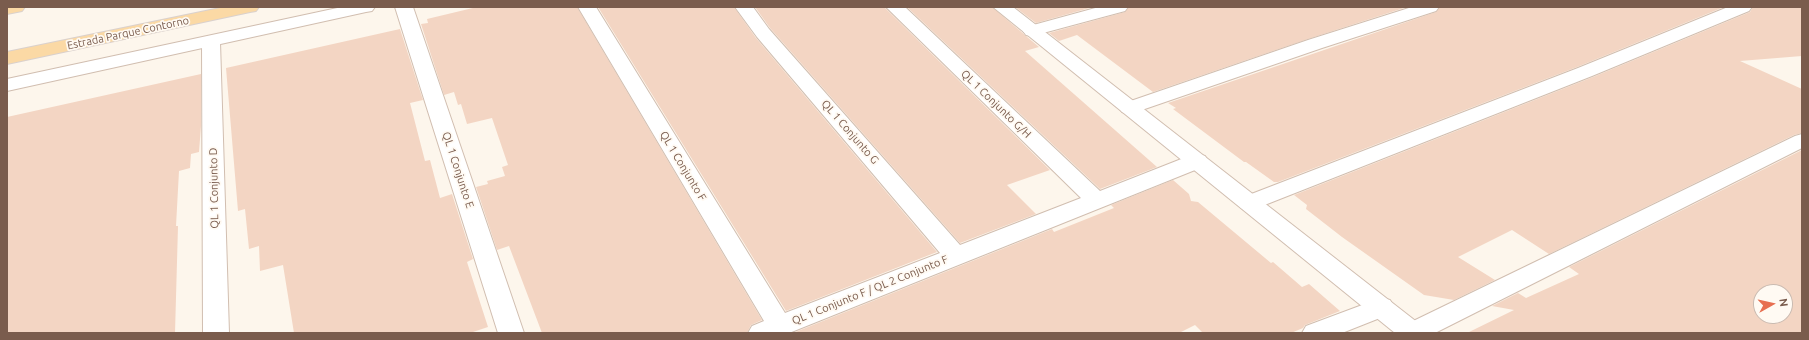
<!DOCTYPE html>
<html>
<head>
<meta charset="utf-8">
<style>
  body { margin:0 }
  #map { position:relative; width:1809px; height:340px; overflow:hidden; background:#fdf6ec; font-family:Ubuntu,sans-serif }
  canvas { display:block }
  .frame { position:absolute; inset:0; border:8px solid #7a5c4d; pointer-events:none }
  .north { position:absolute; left:1753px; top:284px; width:40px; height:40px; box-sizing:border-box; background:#fffaf3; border:1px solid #cabbb1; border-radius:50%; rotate:82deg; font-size:11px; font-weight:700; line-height:16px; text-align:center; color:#7a5c4d }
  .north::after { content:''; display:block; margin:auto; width:14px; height:18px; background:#e76f51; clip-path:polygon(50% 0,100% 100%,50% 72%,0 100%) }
</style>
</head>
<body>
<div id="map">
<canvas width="1809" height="340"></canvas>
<div class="frame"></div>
<div class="north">N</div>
</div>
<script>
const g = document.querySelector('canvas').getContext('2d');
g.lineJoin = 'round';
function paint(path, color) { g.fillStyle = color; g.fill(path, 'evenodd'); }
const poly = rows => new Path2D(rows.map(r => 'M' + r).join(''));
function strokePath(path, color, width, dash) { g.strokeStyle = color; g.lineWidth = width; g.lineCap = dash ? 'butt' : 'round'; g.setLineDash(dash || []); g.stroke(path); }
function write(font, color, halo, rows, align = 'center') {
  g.font = font + ' Ubuntu,sans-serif'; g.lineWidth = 3.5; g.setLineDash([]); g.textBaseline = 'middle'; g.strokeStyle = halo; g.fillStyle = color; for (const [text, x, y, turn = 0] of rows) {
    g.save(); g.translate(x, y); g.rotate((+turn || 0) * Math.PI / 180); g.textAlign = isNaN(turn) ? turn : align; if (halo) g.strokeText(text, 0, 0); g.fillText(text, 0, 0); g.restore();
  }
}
paint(poly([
  [477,7,577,7,762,320,751,325,747,333,542,333,509,246,497,250,476,187,488,184,487,181,505,176,502,167,508,165,492,118,467,124,461,104,458,105,454,92,444,95,421,24,428,23,427,19],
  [598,7,734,7,756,38,937,252,786,311],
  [755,7,884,7,1050,170,1007,185,1036,214,960,243,770,28],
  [907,7,992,7,1039,47,1025,51,1157,167,1100,189],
  [1015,7,1093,7,1036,23],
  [1129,7,1407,7,1308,39,1153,92,1077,35,1059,41,1049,33,1125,12],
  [1440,7,1724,7,1577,67,1278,182,1274,182,1246,162,1244,162,1173,109,1176,108,1168,103,1436,12],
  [1753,7,1802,7,1802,56,1740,61,1802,89,1802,133,1794,135,1549,254,1512,230,1458,257,1495,280,1454,300,1424,295,1342,237,1306,209,1307,205,1294,195,1593,77,1750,12],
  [400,29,423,100,410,103,425,161,430,160,440,198,452,194,473,259,467,262,488,327,470,333,294,333,283,265,260,271,259,246,249,249,245,209,238,211,226,68],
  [201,74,201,126,199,152,191,154,190,168,179,171,176,226,178,226,175,333,7,333,7,117],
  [1802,150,1802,333,1467,333,1514,310,1492,306,1518,293,1526,298,1579,274,1569,267],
  [1761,292,1785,292,1785,316,1761,316],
  [1173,180,1189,194,1191,201,1198,202,1271,263,1273,262,1302,287,1309,284,1340,311,1305,325,1303,328,1291,333,1203,333,1195,325,1179,333,793,333,1052,229,1054,232,1114,208,1111,205]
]), '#f3d5c3');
const minor = poly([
  [395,7,413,7,524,333,498,333,395,7],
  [578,7,596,7,785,313,940,253,757,37,735,7,753,7,769,29,960,245,1081,198,886,7,905,7,1100,191,1189,156,1197,154,1205,156,1208,161,1205,166,789,333,748,333,752,326,764,321,578,7],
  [1099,7,1128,7,1125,11,1032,36,1026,35,1023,31,1026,27,1099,7],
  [1412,7,1439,7,1436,11,1322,48,1136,112,1129,114,1122,112,1119,108,1122,104,1308,40,1412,7],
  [1728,7,1752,7,1749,11,1592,76,1257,208,1249,210,1241,208,1238,203,1241,198,1578,68,1728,7],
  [211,36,218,38,220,42,229,333,203,333,202,42,204,38,211,36],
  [1802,134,1802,148,1435,333,1399,333,1403,326,1795,136,1802,134],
  [1381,298,1390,300,1394,307,1390,314,1342,333,1302,333,1306,326,1381,298]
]);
const tertiary = poly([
  [342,7,375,7,372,11,366,12,7,91,7,79,342,7],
  [993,7,1013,7,1422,326,1426,333,1395,333,993,7]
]);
const primary = poly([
  [7,7,25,7,22,11,7,14,7,7],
  [225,7,259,7,256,11,250,12,7,64,7,52,225,7]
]);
strokePath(minor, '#d1beb0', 2);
strokePath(tertiary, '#d1beb0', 2);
strokePath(primary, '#dad1cd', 2);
paint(minor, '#fff');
paint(tertiary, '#fff');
paint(primary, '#fbd9a5');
write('11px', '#7a5c4d', '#fffaf3', [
  ["Estrada Parque Contorno",128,33,-12],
  ["QL 1 Conjunto G/H",996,104,44],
  ["QL 1 Conjunto G",850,132,49],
  ["QL 1 Conjunto F",683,166,59],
  ["QL 1 Conjunto E",458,170,72],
  ["QL 1 Conjunto D",214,188,-91],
  ["QL 1 Conjunto F / QL 2 Conjunto F",870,290,-22]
]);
</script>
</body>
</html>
